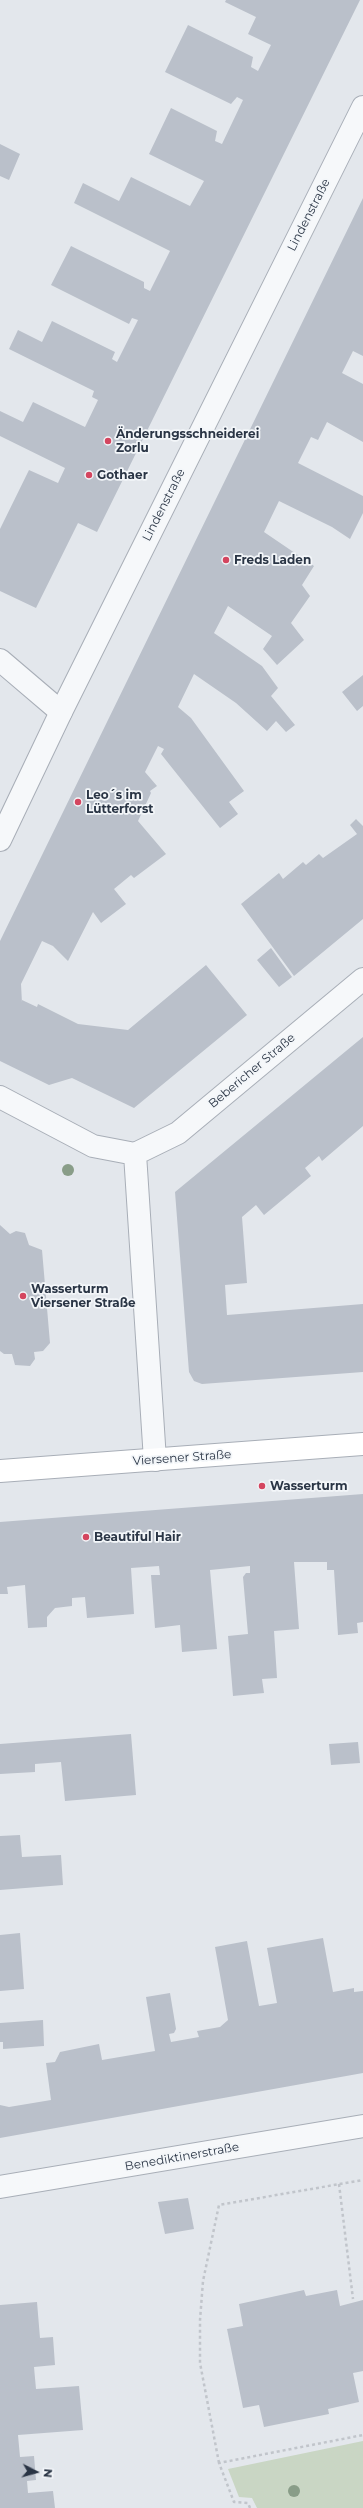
<!DOCTYPE html>
<html>
<head>
<meta charset="utf-8">
<style>
  body { margin:0 }
  #map { position:relative; width:363px; height:2508px; overflow:hidden; background:#e3e7ec; font-family:Montserrat,sans-serif }
  canvas { display:block }
  .north { position:absolute; left:16px; top:2452px; width:40px; height:40px; -webkit-text-stroke:3px #f3f6f9; paint-order:stroke; rotate:96deg; font-size:11px; font-weight:700; line-height:16px; text-align:center; color:#2a3545 }
  .north::after { content:''; display:block; margin:auto; width:14px; height:18px; background:#2a3545; clip-path:polygon(50% 0,100% 100%,50% 72%,0 100%) }
</style>
</head>
<body>
<div id="map">
<canvas width="363" height="2508"></canvas>
<div class="north">N</div>
</div>
<script>
const g = document.querySelector('canvas').getContext('2d');
g.lineJoin = 'round';
function paint(path, color) { g.fillStyle = color; g.fill(path, 'evenodd'); }
const poly = rows => new Path2D(rows.map(r => 'M' + r).join(''));
function strokePath(path, color, width, dash) { g.strokeStyle = color; g.lineWidth = width; g.lineCap = dash ? 'butt' : 'round'; g.setLineDash(dash || []); g.stroke(path); }
function write(font, color, halo, rows, align = 'center') {
  g.font = font + ' Montserrat,sans-serif'; g.lineWidth = 3.5; g.setLineDash([]); g.textBaseline = 'middle'; g.strokeStyle = halo; g.fillStyle = color; for (const [text, x, y, turn = 0] of rows) {
    g.save(); g.translate(x, y); g.rotate((+turn || 0) * Math.PI / 180); g.textAlign = isNaN(turn) ? turn : align; if (halo) g.strokeText(text, 0, 0); g.fillText(text, 0, 0); g.restore();
  }
}
paint(poly([
  [363,2441,363,2508,257,2508,252,2498,239,2497,228,2469]
]), '#c9d6c4');
paint(poly([
  [226,0,360,0,97,532,78,523,36,608,0,591,0,529,29,470,58,483,65,468,0,436,0,411,23,422,33,402,85,427,98,400,92,397,94,391,9,349,18,330,42,342,52,321,115,352,112,359,117,362,138,320,132,318,129,324,51,285,71,246,144,282,144,288,150,291,170,251,74,203,83,183,119,201,131,177,190,206,204,181,149,154,171,108,217,131,215,141,222,144,243,100,237,97,231,104,165,72,188,25,253,57,251,67,258,71,271,45,248,34,256,17,225,2],
  [0,144,20,154,9,180,0,176],
  [363,198,363,356,353,351,342,373,363,384,363,442,327,422,318,440,311,437,298,463,363,496,363,513,350,539,332,527,279,501,264,532,314,566,302,585,310,596,291,623,304,640,277,665,263,649,272,636,228,606,214,633,262,666,278,688,271,696,295,725,286,732,276,721,267,731,236,703,194,674,178,707,191,718,244,791,229,802,238,814,220,828,161,754,164,749,158,746,145,772,157,786,150,791,151,793,138,821,166,854,134,878,131,875,114,889,126,904,101,923,93,912,68,961,53,946,42,941,21,984,22,1003,22,1000,37,1007,38,1004,78,1024,128,1030,206,965,247,1015,134,1108,72,1078,49,1085,0,1061,0,941],
  [363,675,363,706,357,711,342,692],
  [356,819,363,826,363,919,294,976,241,904,279,873,283,879,303,862,306,865,319,854,323,858,357,834,350,825],
  [271,948,292,977,279,987,257,960],
  [363,1037,363,1126,322,1161,319,1156,305,1168,311,1176,264,1215,256,1205,242,1217,247,1283,225,1285,227,1315,363,1304,363,1372,202,1384,194,1381,189,1372,175,1192],
  [0,1225,10,1234,16,1231,25,1233,29,1245,42,1250,50,1343,43,1351,34,1352,35,1359,30,1366,15,1365,12,1354,4,1354,0,1351],
  [363,1494,363,1622,357,1623,358,1633,338,1635,334,1570,327,1570,327,1562,294,1562,299,1629,274,1631,277,1678,262,1679,264,1693,233,1696,228,1636,248,1634,243,1577,246,1573,250,1573,250,1566,210,1570,217,1649,182,1652,180,1625,155,1628,151,1575,160,1575,159,1566,131,1568,134,1614,87,1618,85,1597,72,1598,72,1606,55,1608,47,1617,47,1627,28,1628,25,1585,7,1587,8,1594,0,1594,0,1522],
  [131,1734,136,1795,65,1801,61,1762,35,1764,35,1772,0,1774,0,1744],
  [358,1742,360,1763,331,1765,329,1744],
  [20,1835,22,1857,61,1855,63,1885,0,1890,0,1836],
  [20,1933,24,1989,0,1991,0,1935],
  [323,1938,333,1992,354,1988,354,1992,363,1991,363,2073,0,2138,0,2105,9,2107,51,2100,46,2063,55,2062,60,2052,99,2044,102,2060,155,2051,146,1997,170,1993,176,2029,174,2033,169,2034,171,2042,199,2037,197,2031,220,2027,228,2020,215,1947,247,1941,259,2006,277,2003,267,1948],
  [43,2020,44,2046,3,2049,3,2042,0,2042,0,2023],
  [188,2198,194,2229,165,2234,158,2202],
  [304,2290,306,2296,337,2290,340,2306,363,2300,363,2371,353,2373,359,2402,328,2409,329,2414,264,2427,259,2405,243,2408,227,2329,243,2326,239,2304],
  [37,2302,40,2338,53,2337,55,2365,34,2367,36,2389,79,2386,83,2430,18,2435,20,2457,34,2456,36,2480,27,2481,28,2493,53,2491,55,2508,0,2508,0,2305]
]), '#bac0ca');
const minor = poly([
  [0,660,61,712],
  [0,1097,93,1146,135,1154],
  [135,1154,155,1460],
  [135,1154,178,1133,363,979],
  [0,2187,363,2126]
]);
const tertiary = poly([
  [0,840,61,712,363,107]
]);
const secondary = poly([
  [0,1471,363,1444]
]);
strokePath(minor, '#a8aeb7', 24);
strokePath(tertiary, '#a8aeb7', 24);
strokePath(secondary, '#a8aeb7', 24);
strokePath(poly([
  [339,2184,353,2299],
  [219,2463,200,2363,200,2320,203,2281,219,2205,363,2180],
  [250,2508,248,2503,234,2502,219,2463,363,2435]
]), '#c1c5cb', 2.5, [3, 3]);
strokePath(minor, '#f6f8fa', 22);
strokePath(tertiary, '#f6f8fa', 22);
strokePath(secondary, '#fff', 22);
g.fillStyle = '#899d88';
for (const [x, y] of [
  [68,1170],
  [294,2491]
]) { g.beginPath(); g.arc(x, y, 6, 0, 2 * Math.PI); g.fill(); }
for (const [x, y, r, color] of [
  [108,441,4,"#d4455f"],
  [89,475,4,"#d4455f"],
  [226,560,4,"#d4455f"],
  [78,802,4,"#d4455f"],
  [23,1296,4,"#d4455f"],
  [262,1486,4,"#d4455f"],
  [86,1537,4,"#d4455f"]
]) { const dot = new Path2D(); dot.arc(x, y, r, 0, 2 * Math.PI); g.fillStyle = color; g.fill(dot); strokePath(dot, '#f3f6f9', 1.5); }
write('12px', '#2a3545', '#f3f6f9', [
  ["Lindenstraße",309,215,-63],
  ["Lindenstraße",164,505,-63],
  ["Bebericher Straße",252,1071,-40],
  ["Viersener Straße",182,1458,-4],
  ["Benediktinerstraße",182,2157,-10]
]);
write('bold 12px', '#2a3545', '#f3f6f9', [
  ["Änderungsschneiderei",116,434],
  ["Zorlu",116,448],
  ["Gothaer",97,475],
  ["Freds Laden",234,560],
  ["Leo´s im",86,795],
  ["Lütterforst",86,809],
  ["Wasserturm",31,1289],
  ["Viersener Straße",31,1303],
  ["Wasserturm",270,1486],
  ["Beautiful Hair",94,1537]
], 'left');
</script>
</body>
</html>
